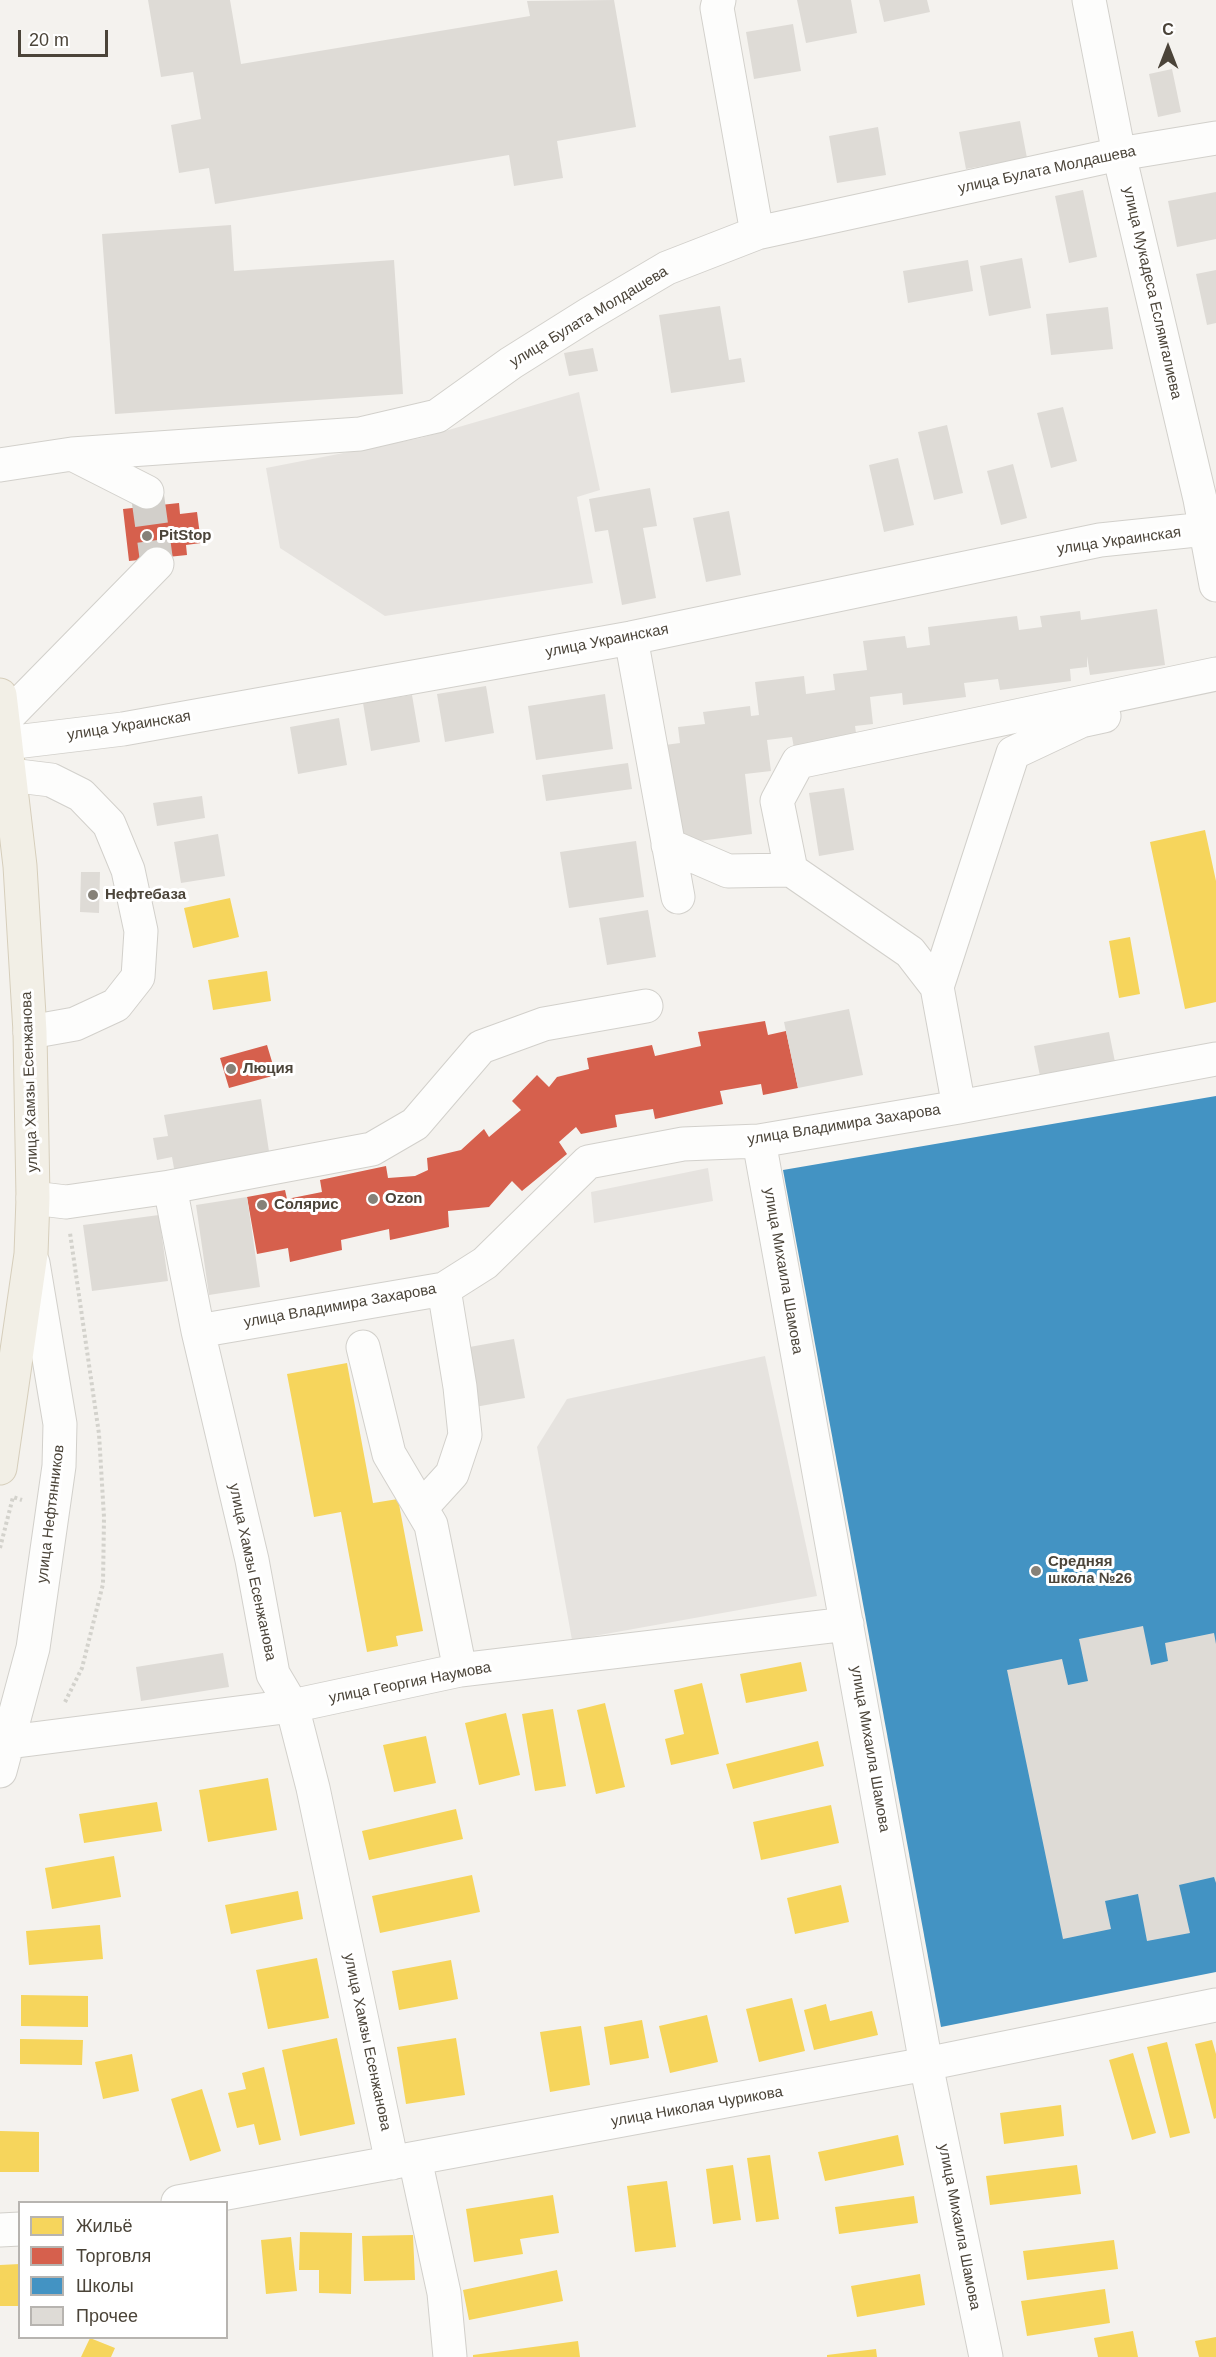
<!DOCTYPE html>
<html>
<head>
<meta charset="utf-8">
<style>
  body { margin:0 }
  #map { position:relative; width:1216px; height:2357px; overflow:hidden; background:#f4f2ee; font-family:Arial,sans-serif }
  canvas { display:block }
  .legend { position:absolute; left:18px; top:2201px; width:210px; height:138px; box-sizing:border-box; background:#fff; border:2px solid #b7b4b0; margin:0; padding:8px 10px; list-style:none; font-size:18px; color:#4b4439 }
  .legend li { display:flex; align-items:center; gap:12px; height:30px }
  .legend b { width:30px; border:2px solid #b7b4b0 }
  .north { position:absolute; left:1138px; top:18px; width:60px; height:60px; -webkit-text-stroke:4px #fff; paint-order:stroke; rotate:0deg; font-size:16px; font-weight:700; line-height:24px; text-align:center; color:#4b4439 }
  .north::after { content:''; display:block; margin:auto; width:21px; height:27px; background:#4b4439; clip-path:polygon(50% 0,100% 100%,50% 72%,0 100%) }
  .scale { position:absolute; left:18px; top:30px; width:90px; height:27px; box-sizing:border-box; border:3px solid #4b4439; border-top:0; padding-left:8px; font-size:18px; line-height:21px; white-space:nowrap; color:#4b4439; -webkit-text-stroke:4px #fff; paint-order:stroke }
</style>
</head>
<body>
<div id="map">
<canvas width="1216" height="2357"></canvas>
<ul class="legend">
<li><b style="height:16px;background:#f6d55c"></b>Жильё</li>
<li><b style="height:16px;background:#d6604d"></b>Торговля</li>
<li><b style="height:16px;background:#4393c3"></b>Школы</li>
<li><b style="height:16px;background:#dedbd6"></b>Прочее</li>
</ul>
<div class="north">С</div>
<div class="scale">20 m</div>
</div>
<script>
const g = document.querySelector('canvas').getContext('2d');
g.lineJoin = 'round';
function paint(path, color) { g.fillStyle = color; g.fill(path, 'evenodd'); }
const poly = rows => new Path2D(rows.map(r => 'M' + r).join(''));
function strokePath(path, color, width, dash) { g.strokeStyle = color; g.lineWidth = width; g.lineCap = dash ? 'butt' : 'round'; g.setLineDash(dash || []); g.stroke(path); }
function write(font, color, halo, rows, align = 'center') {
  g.font = font + ' Arial,sans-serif'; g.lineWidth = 6; g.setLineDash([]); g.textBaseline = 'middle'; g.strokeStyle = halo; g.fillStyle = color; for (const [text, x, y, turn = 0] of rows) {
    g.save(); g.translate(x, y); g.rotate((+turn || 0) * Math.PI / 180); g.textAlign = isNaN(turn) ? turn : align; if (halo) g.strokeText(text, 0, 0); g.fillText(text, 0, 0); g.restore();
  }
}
paint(poly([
  [579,392,600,490,577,497,593,583,385,616,280,548,266,468,421,438],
  [708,1168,713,1201,594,1223,591,1192],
  [765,1356,817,1596,572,1640,537,1447,567,1399]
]), '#e6e3df');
paint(poly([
  [1205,830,1216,881,1216,1002,1185,1009,1150,842],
  [230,898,239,937,193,948,184,908],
  [1130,937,1140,994,1119,998,1109,941],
  [267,971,271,1001,213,1010,208,980],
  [347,1363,373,1503,398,1499,423,1631,396,1636,398,1646,367,1652,341,1512,314,1517,287,1374],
  [801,1662,807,1691,746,1703,740,1674],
  [702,1683,719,1754,671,1765,665,1739,684,1734,674,1690],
  [605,1703,625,1787,596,1794,577,1710],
  [553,1709,566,1786,535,1791,522,1714],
  [506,1713,520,1775,479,1785,465,1723],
  [426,1736,436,1783,394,1792,383,1745],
  [818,1741,824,1766,733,1789,726,1764],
  [268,1778,277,1830,208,1842,199,1790],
  [157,1802,162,1831,84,1843,79,1814],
  [831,1805,839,1843,761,1860,753,1822],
  [456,1809,463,1839,369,1860,362,1831],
  [114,1856,121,1897,52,1909,45,1868],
  [472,1875,480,1912,380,1933,372,1896],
  [841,1885,849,1922,795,1934,787,1898],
  [298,1891,303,1919,231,1934,225,1905],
  [100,1925,103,1959,29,1965,26,1931],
  [317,1958,329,2018,268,2029,256,1970],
  [451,1960,458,1999,399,2010,392,1971],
  [21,1995,88,1996,88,2027,21,2026],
  [792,1998,805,2051,759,2062,746,2009],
  [826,2004,830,2021,872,2011,878,2035,814,2050,804,2010],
  [707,2015,718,2062,670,2073,659,2026],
  [642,2020,649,2058,610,2065,604,2027],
  [581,2026,590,2085,550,2092,540,2032],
  [337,2038,355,2124,300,2136,282,2050],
  [456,2038,465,2095,406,2104,397,2047],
  [20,2039,83,2040,82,2065,20,2064],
  [1212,2040,1216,2054,1216,2118,1214,2119,1195,2044],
  [1167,2042,1190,2133,1170,2138,1147,2047],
  [1133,2053,1156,2133,1132,2140,1109,2060],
  [132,2054,139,2091,103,2099,95,2062],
  [264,2067,281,2140,259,2145,254,2124,237,2128,228,2093,246,2089,242,2073],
  [202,2089,221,2151,190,2161,171,2099],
  [1061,2105,1064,2136,1004,2144,1000,2113],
  [0,2131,39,2132,39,2172,0,2172],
  [898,2135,904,2165,825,2181,818,2152],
  [770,2155,779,2219,756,2222,747,2158],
  [733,2165,741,2220,713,2224,706,2169],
  [1077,2165,1081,2194,990,2205,986,2176],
  [667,2181,676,2247,635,2252,627,2186],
  [553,2195,559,2233,520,2239,523,2254,474,2262,466,2209],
  [914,2196,918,2223,839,2234,835,2207],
  [300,2232,352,2233,351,2294,319,2293,319,2270,299,2270],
  [413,2235,415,2280,364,2281,362,2236],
  [291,2237,297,2291,266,2294,261,2240],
  [1114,2240,1118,2269,1027,2280,1023,2251],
  [20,2264,20,2306,0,2306,0,2265],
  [557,2270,563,2301,469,2320,463,2290],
  [920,2274,925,2305,857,2317,851,2286],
  [1105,2289,1110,2323,1027,2336,1021,2301],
  [1133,2331,1138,2357,1098,2357,1094,2338],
  [1216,2337,1216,2357,1199,2357,1195,2341],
  [90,2338,115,2348,111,2357,81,2357],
  [578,2341,580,2357,473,2357,473,2355],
  [876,2349,877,2357,827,2357,827,2355]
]), '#f6d55c');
paint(poly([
  [179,503,180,514,197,512,201,543,186,545,187,555,129,561,123,509],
  [765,1021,768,1035,786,1031,798,1088,763,1095,761,1084,720,1091,723,1104,655,1119,653,1109,615,1115,617,1127,581,1134,576,1127,559,1142,567,1154,522,1191,512,1181,489,1207,448,1211,449,1227,390,1240,389,1229,341,1240,342,1250,290,1262,288,1248,257,1254,247,1197,285,1190,287,1199,322,1192,320,1180,386,1166,388,1178,415,1176,428,1170,427,1158,461,1150,484,1129,489,1137,521,1110,512,1101,537,1075,549,1087,557,1077,589,1069,587,1058,652,1045,655,1056,701,1046,698,1032],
  [267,1045,276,1075,229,1088,220,1058]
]), '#d6604d');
paint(poly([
  [1216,1096,1216,1972,941,2027,783,1170]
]), '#4393c3');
paint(poly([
  [148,0,230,0,241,64,530,16,527,1,614,0,636,127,557,141,563,178,514,186,509,155,215,204,209,168,179,173,171,125,201,119,193,72,161,77],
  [797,0,851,0,857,33,806,43],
  [879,0,927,0,930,12,884,22],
  [793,24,801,71,754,79,746,32],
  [1172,69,1181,112,1158,117,1149,74],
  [1020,121,1027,158,966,169,959,132],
  [878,127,886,175,837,183,829,136],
  [1083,190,1097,257,1069,263,1055,196],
  [1216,192,1216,239,1177,247,1168,201],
  [231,225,234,271,394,260,403,394,115,414,102,234],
  [1022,258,1031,308,989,316,980,266],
  [968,260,973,291,908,303,903,271],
  [1216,270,1216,323,1207,325,1196,274],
  [720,306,729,360,741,358,745,382,671,393,659,315],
  [1108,307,1113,349,1051,355,1046,314],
  [593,348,598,371,569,376,564,353],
  [1063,407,1077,461,1051,468,1037,413],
  [947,425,963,493,934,500,918,432],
  [898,458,914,525,884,532,869,465],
  [1013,464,1027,518,1001,525,987,471],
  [650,488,657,526,643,528,656,598,622,605,608,530,595,532,589,499],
  [729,511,741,575,706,582,693,518],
  [1157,609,1165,665,1090,675,1087,656,1087,667,1070,669,1071,681,1000,690,998,679,964,683,966,697,903,705,902,693,870,697,873,724,855,726,857,740,794,748,792,737,767,740,771,771,745,774,752,834,677,844,665,745,680,743,678,727,705,724,703,712,750,706,751,716,759,715,755,682,804,676,806,694,835,690,833,674,867,670,863,641,905,636,907,648,930,645,928,627,1017,616,1019,630,1042,627,1040,616,1080,611,1081,620],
  [486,686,494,733,445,742,437,694],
  [605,694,613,749,536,760,528,706],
  [412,695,420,742,371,751,363,703],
  [339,718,347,765,298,774,290,727],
  [628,763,632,789,546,801,542,775],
  [844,788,854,850,819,856,809,793],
  [202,796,205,818,157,826,153,803],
  [218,834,225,876,181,883,174,842],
  [636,841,644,897,569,908,560,852],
  [81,872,100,872,99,913,80,912],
  [648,910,656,957,607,965,599,918],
  [849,1009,863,1075,798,1088,784,1022],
  [1109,1032,1115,1062,1040,1076,1034,1046],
  [261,1099,270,1158,175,1174,172,1157,157,1160,153,1138,168,1136,164,1115],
  [247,1197,260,1287,209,1295,196,1205],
  [159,1215,168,1281,92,1291,83,1225],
  [514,1339,525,1398,475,1407,464,1348],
  [1143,1626,1151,1665,1168,1661,1165,1643,1214,1633,1216,1644,1216,1883,1214,1877,1179,1885,1190,1933,1147,1941,1138,1894,1105,1901,1111,1929,1063,1939,1007,1670,1062,1659,1068,1685,1088,1681,1079,1639],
  [223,1653,229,1687,141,1701,136,1667]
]), '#dedbd6');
strokePath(poly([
  [147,492,157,564]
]), '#d2cfca', 33, [33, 16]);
const minor = poly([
  [719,0,717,8,757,233],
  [1089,0,1119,154,1200,499,1216,585],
  [74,455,147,492],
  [0,465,72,454,360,434,437,416,511,363,589,314,667,268,757,233,1119,154,1216,138],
  [631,638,678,897],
  [4,720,157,564],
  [7,743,123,729,631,638,1100,540,1206,529],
  [10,775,51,780,81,795,109,824,128,870,141,931,138,977,116,1005,75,1024,30,1032],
  [668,845,728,871,791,870],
  [937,987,910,952,791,870,777,801,798,762,1216,674],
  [959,1107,937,987,1013,753,1081,721,1104,716],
  [759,1141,926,2064,986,2357],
  [170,1187,198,1331,252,1560,273,1674,292,1706,313,1788,392,2163],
  [33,1198,66,1202,170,1187,372,1149,415,1124,481,1047,544,1024,646,1006],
  [198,1331,444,1289,485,1263,588,1162,683,1144,759,1141,959,1107,1216,1059],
  [363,1347,389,1454,431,1525,460,1670],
  [421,1508,452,1474,465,1435,460,1387,444,1289],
  [9,1742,292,1706,460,1670,847,1624],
  [0,1771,33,1648,59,1466,60,1424,33,1263],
  [415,2159,444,2293,450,2357],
  [178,2202,926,2064,1216,2005],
  [0,2230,20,2229]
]);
const major = poly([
  [0,695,20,866,30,1032,33,1198,31,1254,0,1468]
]);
strokePath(minor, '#d2d0cb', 35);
strokePath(major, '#d6cebb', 35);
strokePath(poly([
  [0,1548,13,1497,22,1500],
  [65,1702,82,1668,103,1584,104,1517,99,1434,70,1233]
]), '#d3d2cc', 4, [3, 3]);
strokePath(minor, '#fdfdfc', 33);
strokePath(major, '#f2efe6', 33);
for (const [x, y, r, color] of [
  [147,536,6,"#868178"],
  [93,895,6,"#868178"],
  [231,1069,6,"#868178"],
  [373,1199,6,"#868178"],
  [262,1205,6,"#868178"],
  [1036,1571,6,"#868178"]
]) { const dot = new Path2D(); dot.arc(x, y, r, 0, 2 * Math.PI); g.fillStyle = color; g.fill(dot); strokePath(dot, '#fff', 2); }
write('15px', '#4b4439', '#fff', [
  ["улица Булата Молдашева",1047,170,-12],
  ["улица Мукадеса Еслямгалиева",1152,293,77],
  ["улица Булата Молдашева",589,317,-31],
  ["улица Украинская",1119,541,-8],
  ["улица Украинская",607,641,-11],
  ["улица Украинская",129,726,-9],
  ["улица Хамзы Есенжанова",30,1082,-92],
  ["улица Владимира Захарова",844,1125,-9],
  ["улица Михаила Шамова",783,1271,80],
  ["улица Владимира Захарова",340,1306,-10],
  ["улица Нефтянников",51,1514,-83],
  ["улица Хамзы Есенжанова",252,1572,78],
  ["улица Георгия Наумова",410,1683,-11],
  ["улица Михаила Шамова",870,1749,80],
  ["улица Хамзы Есенжанова",367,2042,78],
  ["улица Николая Чурикова",697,2107,-10],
  ["улица Михаила Шамова",959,2227,79]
]);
write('bold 15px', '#4b4439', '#fff', [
  ["PitStop",159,536],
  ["Нефтебаза",105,895],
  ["Люция",243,1069],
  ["Ozon",385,1199],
  ["Солярис",274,1205],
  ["Средняя",1048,1562],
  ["школа №26",1048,1579]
], 'left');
</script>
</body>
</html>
